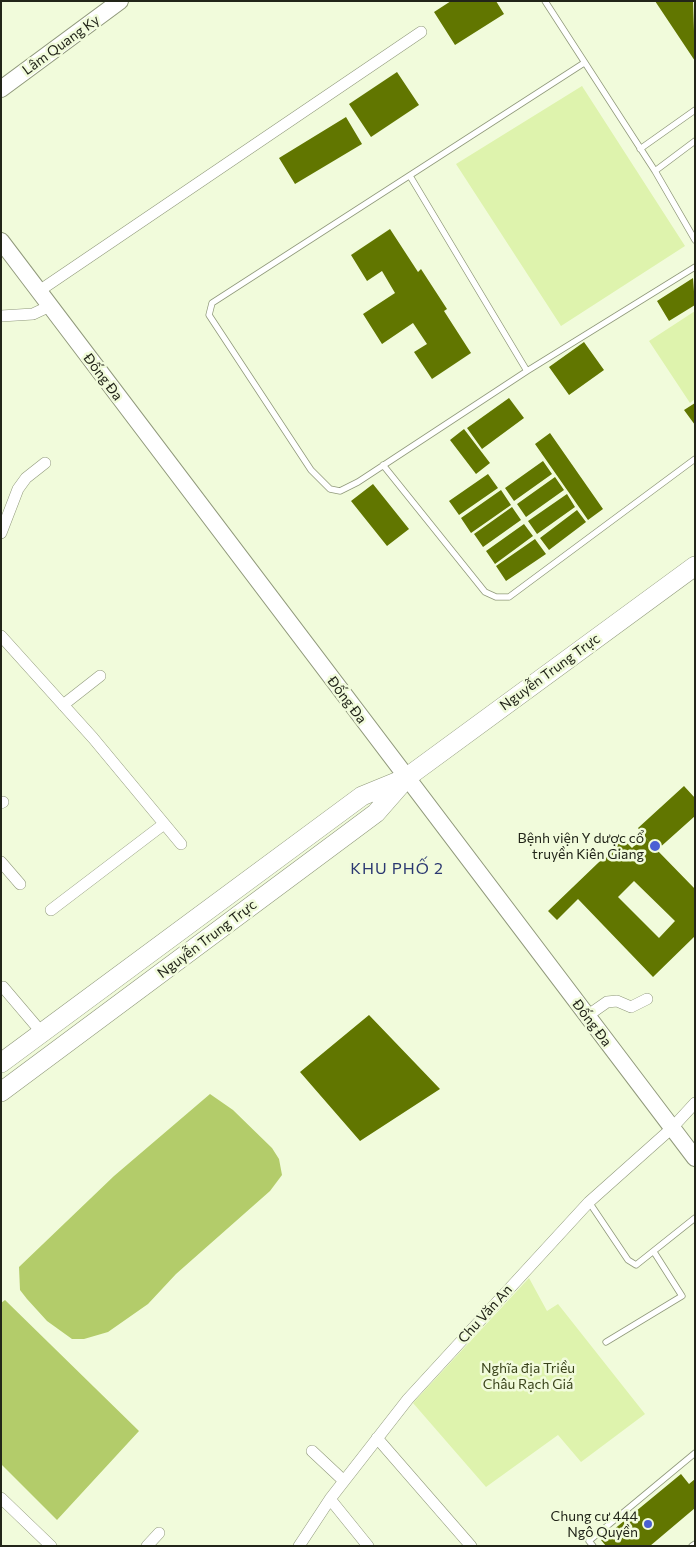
<!DOCTYPE html>
<html>
<head>
<meta charset="utf-8">
<style>
  body { margin:0 }
  #map { position:relative; width:696px; height:1547px; overflow:hidden; background:#f1fbdb; font-family:Commissioner,sans-serif }
  canvas { display:block }
  .frame { position:absolute; inset:0; border:2px solid #222519; pointer-events:none }
</style>
</head>
<body>
<div id="map">
<canvas width="696" height="1547"></canvas>
<div class="frame"></div>
</div>
<script>
const g = document.querySelector('canvas').getContext('2d');
g.lineJoin = 'round';
function paint(path, color) { g.fillStyle = color; g.fill(path, 'evenodd'); }
const poly = rows => new Path2D(rows.map(r => 'M' + r).join(''));
function strokePath(path, color, width, dash) { g.strokeStyle = color; g.lineWidth = width; g.lineCap = dash ? 'butt' : 'round'; g.setLineDash(dash || []); g.stroke(path); }
function write(font, color, halo, rows, align = 'center') {
  g.font = font + ' Commissioner,sans-serif'; g.lineWidth = 5; g.setLineDash([]); g.textBaseline = 'middle'; g.strokeStyle = halo; g.fillStyle = color; for (const [text, x, y, turn = 0] of rows) {
    g.save(); g.translate(x, y); g.rotate((+turn || 0) * Math.PI / 180); g.textAlign = isNaN(turn) ? turn : align; if (halo) g.strokeText(text, 0, 0); g.fillText(text, 0, 0); g.restore();
  }
}
paint(poly([
  [582,86,685,246,561,326,456,164],
  [695,311,695,399,690,403,649,341],
  [529,1278,547,1311,558,1304,645,1414,581,1462,558,1435,486,1487,413,1403]
]), '#def3ad');
paint(poly([
  [210,1094,233,1110,272,1148,279,1159,282,1175,270,1191,176,1274,148,1304,108,1332,84,1339,72,1339,47,1321,27,1299,20,1290,19,1267,114,1176],
  [5,1300,139,1431,57,1520,1,1464,1,1303]
]), '#b3cc6a');
paint(poly([
  [451,1,496,1,504,14,455,45,434,12],
  [655,1,693,1,695,61],
  [397,72,419,105,371,137,349,104],
  [346,117,362,144,295,184,279,158],
  [390,229,418,272,421,269,447,309,444,311,471,353,432,379,414,352,427,344,413,323,382,344,363,314,395,293,382,271,367,281,351,255],
  [693,278,695,305,669,321,657,301],
  [584,342,604,370,569,395,549,367],
  [509,398,524,418,482,449,467,428],
  [695,403,695,425,684,410],
  [464,429,490,463,476,474,450,440],
  [550,433,603,509,588,520,535,444],
  [543,461,552,474,514,501,505,488],
  [488,474,498,488,459,515,449,501],
  [555,477,564,490,526,517,517,504],
  [373,484,409,529,387,546,351,501],
  [501,490,511,505,471,533,461,518],
  [567,494,575,507,537,534,528,521],
  [512,507,521,520,483,547,474,534],
  [577,510,586,522,549,550,540,538],
  [524,524,533,536,495,564,486,551],
  [535,539,546,554,506,581,496,566],
  [684,786,695,798,695,816,657,850,695,889,695,936,653,977,578,899,557,920,548,911,623,839,632,848,644,836,650,843,638,828],
  [634,881,675,921,659,938,618,897],
  [369,1015,440,1089,360,1141,300,1072],
  [681,1474,689,1484,695,1479,695,1508,650,1546,606,1546,601,1540]
]), '#617600');
const lane = poly([
  [545,1,655,171,695,240],
  [584,63,212,303,209,315,311,470,330,489,340,491,358,482,527,371,695,267],
  [640,149,695,110],
  [655,171,695,141],
  [410,176,527,371],
  [383,465,485,592,496,597,509,597,695,459],
  [589,1202,628,1260,636,1265,695,1218],
  [606,1342,682,1296,654,1252],
  [593,1546,589,1541,695,1453],
  [692,1546,695,1544]
]);
const street = poly([
  [39,291,421,32],
  [1,316,33,314,50,306],
  [1,533,18,489,26,478,45,463],
  [1,636,93,738,181,844],
  [63,705,100,676],
  [1,803,3,802],
  [1,862,20,884],
  [51,910,164,824],
  [3,987,43,1034],
  [587,1016,607,1002,617,1001,631,1007,647,999],
  [377,1438,471,1546],
  [312,1451,344,1481],
  [1,1498,51,1546],
  [330,1499,368,1546],
  [147,1546,159,1533],
  [299,1546,330,1499,408,1399,589,1202,672,1128,695,1103]
]);
const secondary = poly([
  [1,89,120,1],
  [1,241,695,1158]
]);
const primary = poly([
  [1,1063,362,796,406,778,695,566],
  [1,1092,376,813,404,781]
]);
strokePath(lane, '#90997b', 7);
strokePath(street, '#90997b', 12);
strokePath(secondary, '#90997b', 18);
strokePath(primary, '#90997b', 20);
strokePath(lane, '#fff', 5.5);
strokePath(street, '#fff', 11);
strokePath(secondary, '#fff', 16);
strokePath(primary, '#fff', 19);
for (const [x, y, r, color] of [
  [655,846,6,"#4a60d4"],
  [648,1524,5,"#4a60d4"]
]) { const dot = new Path2D(); dot.arc(x, y, r, 0, 2 * Math.PI); g.fillStyle = color; g.fill(dot); strokePath(dot, '#f1fbdb', 2); }
write('14px', '#222519', '#f1fbdb', [
  ["Lâm Quang Ky",61,45,-36],
  ["Đống Đa",103,377,53],
  ["Nguyễn Trung Trực",550,672,-36],
  ["Đống Đa",347,700,53],
  ["Nguyễn Trung Trực",207,939,-37],
  ["Đống Đa",592,1023,53],
  ["Chu Văn An",485,1314,-48]
]);
write('14px', '#222519', '#f1fbdb', [
  ["Bệnh viện Y dược cổ",644,838],
  ["truyền Kiên Giang",644,854],
  ["Chung cư 444",638,1516],
  ["Ngô Quyền",638,1532]
], 'right');
write('14px', '#3a441b', '#f1fbdb', [
  ["Nghĩa địa Triều",528,1368],
  ["Châu Rạch Giá",528,1384]
]);
g.letterSpacing = '1px';
write('16px', '#2b3871', '#f1fbdb', [
  ["KHU PHỐ 2",397,869]
]);
g.letterSpacing = '0px';
</script>
</body>
</html>
